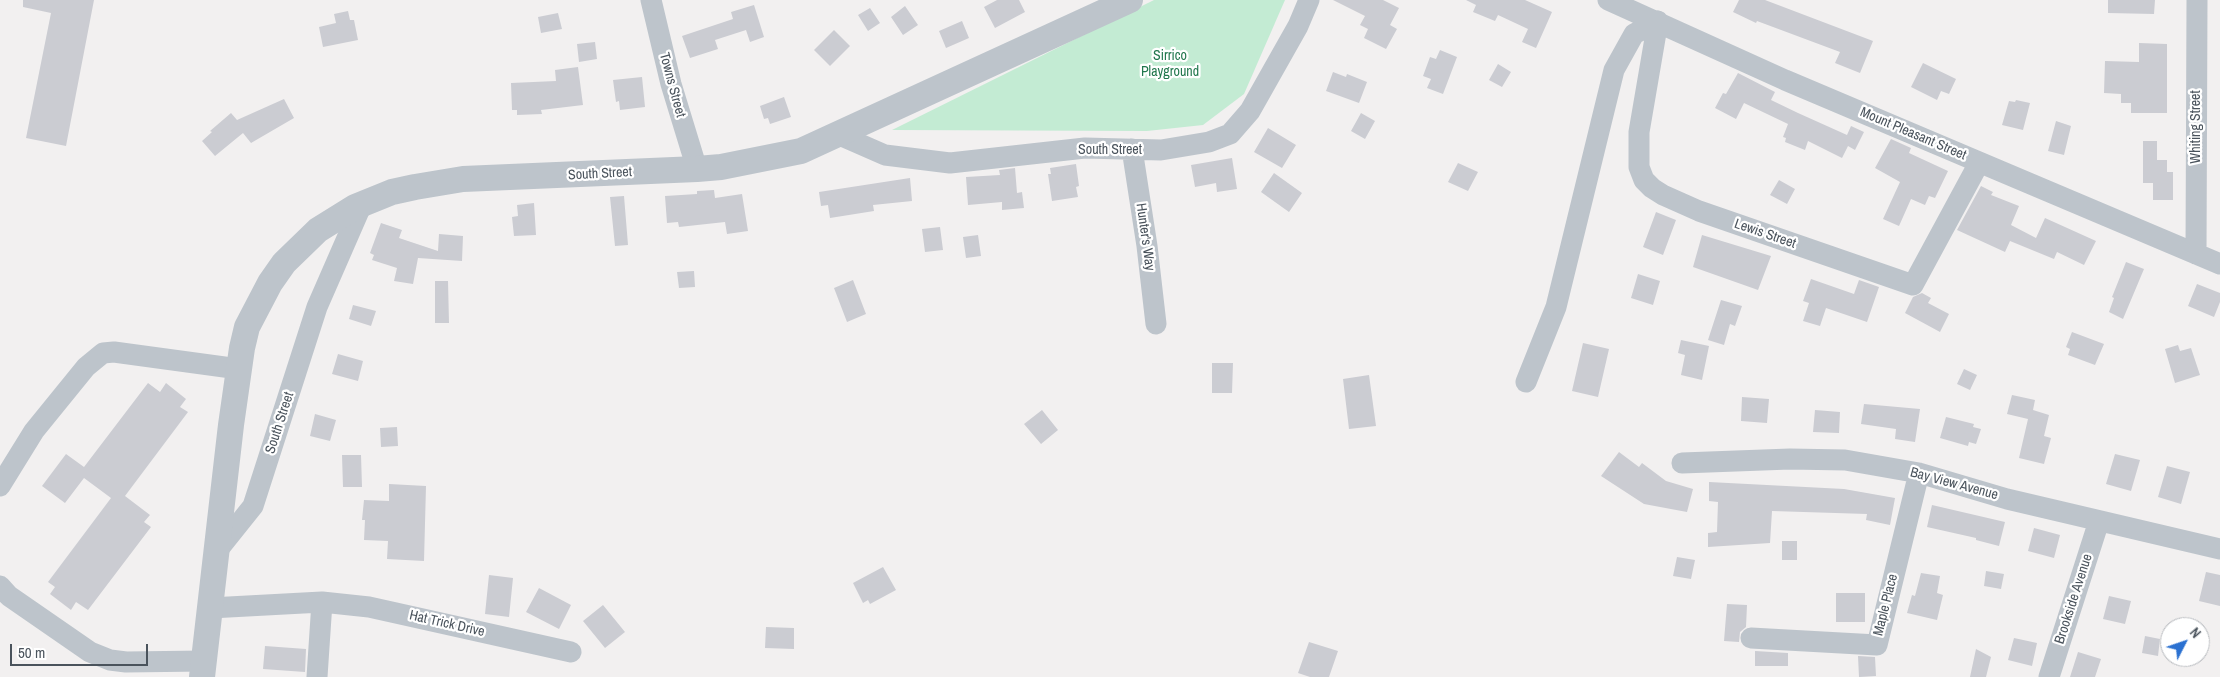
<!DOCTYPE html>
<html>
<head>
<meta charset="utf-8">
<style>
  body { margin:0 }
  #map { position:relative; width:2220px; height:677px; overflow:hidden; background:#f2f0f0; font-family:"Archivo Narrow",sans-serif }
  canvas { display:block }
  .north { position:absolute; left:2160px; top:617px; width:50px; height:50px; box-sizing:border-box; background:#fff; border:1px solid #b7babe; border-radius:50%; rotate:49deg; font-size:14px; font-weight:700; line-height:20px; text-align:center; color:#4a535c }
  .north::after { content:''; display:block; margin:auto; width:18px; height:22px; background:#2b71d1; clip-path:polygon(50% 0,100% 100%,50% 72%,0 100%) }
  .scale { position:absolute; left:10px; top:644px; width:138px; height:22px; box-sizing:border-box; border:2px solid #4a535c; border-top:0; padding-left:6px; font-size:15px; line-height:18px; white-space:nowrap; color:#4a535c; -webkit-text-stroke:4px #fff; paint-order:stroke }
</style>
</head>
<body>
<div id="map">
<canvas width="2220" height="677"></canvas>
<div class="north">N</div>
<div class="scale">50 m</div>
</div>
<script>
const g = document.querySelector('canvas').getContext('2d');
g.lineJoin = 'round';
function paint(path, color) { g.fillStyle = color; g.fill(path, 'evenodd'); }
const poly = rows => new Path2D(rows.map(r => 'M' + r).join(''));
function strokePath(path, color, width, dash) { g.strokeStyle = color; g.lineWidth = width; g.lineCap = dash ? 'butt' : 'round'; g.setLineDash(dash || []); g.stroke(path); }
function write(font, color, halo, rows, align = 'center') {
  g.font = font + ' "Archivo Narrow",sans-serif'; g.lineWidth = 4.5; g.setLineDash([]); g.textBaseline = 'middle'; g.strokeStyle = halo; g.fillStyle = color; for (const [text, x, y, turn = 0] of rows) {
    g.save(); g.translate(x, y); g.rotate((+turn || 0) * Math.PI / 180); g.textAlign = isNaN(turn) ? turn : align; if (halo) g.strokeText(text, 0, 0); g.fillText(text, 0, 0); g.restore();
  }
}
paint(poly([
  [1154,0,1285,0,1244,94,1203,125,1147,131,892,130]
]), '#c3ebd3');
paint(poly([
  [23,0,94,0,66,146,26,138,51,13,23,7],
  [997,0,1019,0,1025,12,995,28,984,7],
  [1333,0,1383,0,1399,8,1390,25,1397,29,1386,49,1364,38,1368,29,1360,25,1365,16],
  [1466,0,1525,0,1552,12,1536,48,1522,42,1528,29,1498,15,1495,21,1473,12,1476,5],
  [1739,0,1765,0,1873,41,1860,73,1835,63,1840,52,1757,21,1756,23,1733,12],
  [2108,0,2155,0,2154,14,2108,13],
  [754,5,764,37,750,42,746,30,715,40,718,49,690,58,682,36,733,19,731,12],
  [905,6,918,25,903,35,891,17],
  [870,8,880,23,868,31,858,15],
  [348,11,350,20,354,20,358,40,323,47,319,27,336,23,334,14],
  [558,13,562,29,541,33,538,17],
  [962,21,969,38,946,48,939,31],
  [834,30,850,46,830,66,814,50],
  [595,42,597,59,579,62,577,44],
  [2139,43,2167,44,2167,113,2131,113,2131,103,2121,103,2121,94,2104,93,2105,61,2139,62],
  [1440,50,1457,57,1443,94,1427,88,1431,79,1423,76,1430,57,1436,59],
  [1923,63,1956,79,1949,94,1941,91,1937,100,1911,87],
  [1498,64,1511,72,1502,87,1489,80],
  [578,67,583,105,541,110,542,114,517,115,517,110,512,110,511,83,556,81,555,70],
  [1333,72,1346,77,1347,74,1367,82,1359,103,1326,91],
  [1738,73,1775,92,1771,100,1798,113,1847,135,1851,126,1864,132,1855,150,1848,146,1842,158,1808,141,1805,150,1785,142,1786,138,1783,137,1788,124,1744,103,1736,119,1715,108,1723,93,1726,94],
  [642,77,645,107,620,110,619,101,616,102,613,80],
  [784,97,791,117,770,124,768,118,764,119,760,106],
  [284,99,294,118,251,143,243,133,215,156,202,141,212,132,210,131,231,113,237,120],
  [2016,100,2030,103,2023,130,2002,125,2009,101,2015,102],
  [1361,113,1375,121,1365,139,1351,131],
  [2056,121,2071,126,2064,155,2048,151],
  [1268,128,1296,145,1282,168,1254,152],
  [1891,139,1911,148,1909,153,1948,171,1935,198,1929,196,1925,205,1911,199,1899,226,1883,219,1900,182,1875,168],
  [2143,141,2157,141,2157,160,2167,160,2167,172,2173,172,2173,200,2153,200,2153,183,2143,183],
  [1232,158,1237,189,1217,192,1216,183,1195,187,1191,165],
  [1458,163,1478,172,1468,191,1448,182],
  [1076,164,1079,186,1076,187,1078,197,1052,201,1048,174,1051,174,1050,168],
  [1015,168,1017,193,1022,192,1024,208,1002,210,1002,202,968,205,966,177,1000,175,999,170],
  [1274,173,1302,193,1289,212,1261,192],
  [910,178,912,201,873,205,874,211,830,218,828,205,821,206,819,192],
  [1779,180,1795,189,1787,204,1770,195],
  [1981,186,1993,192,1991,195,2019,206,2011,225,2036,238,2045,218,2096,241,2084,265,2057,252,2054,259,2010,241,2005,252,1957,230],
  [714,190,715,198,742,194,748,231,727,234,725,222,679,227,678,222,667,223,665,196,697,194,697,191],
  [624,196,628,245,615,246,610,197],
  [534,203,536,235,514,236,512,217,518,216,517,205],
  [1656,212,1676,220,1663,255,1643,247],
  [381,223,402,230,399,238,438,251,439,234,463,236,462,261,418,258,413,284,394,281,397,268,372,260,374,255,370,253],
  [940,227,943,250,925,252,922,229],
  [978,235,981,256,966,258,963,237],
  [1702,235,1771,256,1758,290,1693,267],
  [2126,262,2144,269,2123,319,2109,312,2114,298,2112,297],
  [694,271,695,287,679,288,677,272],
  [1638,274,1660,281,1653,305,1631,298],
  [1811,279,1854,294,1859,280,1879,287,1867,322,1826,308,1820,326,1803,321,1809,303,1803,301],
  [853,280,866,314,847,322,834,288],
  [435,281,448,281,449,323,435,323],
  [2197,284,2220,293,2220,302,2214,317,2188,306],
  [1922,293,1931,298,1928,303,1949,314,1940,332,1905,313,1913,297],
  [1721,300,1742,306,1735,326,1730,324,1724,345,1708,340],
  [353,305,376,311,371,326,349,319],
  [2072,332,2104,344,2095,365,2068,355,2070,349,2066,347],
  [1681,340,1709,346,1702,380,1681,375,1685,355,1678,353],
  [1583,343,1609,349,1598,397,1572,391],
  [2178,345,2180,351,2191,348,2200,375,2175,383,2165,349],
  [338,354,363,361,358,381,332,374],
  [1212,363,1233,363,1232,393,1212,393],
  [1964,369,1977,375,1970,390,1957,384],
  [1369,375,1376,426,1349,429,1343,379],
  [148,383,160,392,166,383,186,399,180,407,188,412,125,496,150,515,144,522,151,527,88,610,76,602,71,610,50,594,55,587,48,582,111,498,84,478,65,503,42,486,66,454,84,467],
  [2012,395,2035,400,2033,410,2049,415,2044,436,2051,438,2044,464,2019,458,2028,419,2007,414],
  [1742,397,1769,399,1767,423,1741,421],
  [1864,404,1920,409,1915,442,1895,439,1896,429,1861,424],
  [1042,410,1058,430,1041,444,1024,424],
  [1815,410,1840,412,1839,433,1813,432],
  [315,414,336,420,330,441,310,436],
  [1946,417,1974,424,1973,427,1981,429,1976,444,1969,442,1968,446,1940,438],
  [397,427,398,446,381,447,380,428],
  [1619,452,1639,467,1642,463,1666,481,1693,489,1687,512,1644,504,1601,476],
  [2115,454,2140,460,2131,491,2106,484],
  [342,455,361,455,362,487,343,487],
  [2167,466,2190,472,2181,504,2158,497],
  [1709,482,1844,489,1895,498,1890,525,1866,520,1867,514,1772,511,1770,543,1708,547,1708,533,1717,532,1718,502,1709,501],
  [389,484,426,486,424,561,387,559,388,541,364,540,365,520,362,520,364,500,389,501],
  [1932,505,2005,522,1999,546,1976,540,1976,538,1927,527],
  [2034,528,2060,535,2054,558,2028,551],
  [1782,541,1797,541,1797,560,1782,560],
  [1677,557,1695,560,1691,579,1673,576],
  [883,567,896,590,870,604,868,600,863,603,853,583],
  [1986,571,2004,574,2001,589,1984,586],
  [2206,572,2220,575,2220,606,2199,601],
  [1921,573,1940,576,1937,593,1943,595,1937,620,1907,613,1912,595,1915,596],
  [489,575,513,578,509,617,485,614],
  [539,588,571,605,559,629,526,612],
  [1836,593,1865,593,1865,622,1836,622],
  [2109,596,2131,601,2125,624,2103,619],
  [1727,604,1747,605,1746,627,1740,632,1739,642,1724,641],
  [603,605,625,632,605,648,583,621],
  [766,627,794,628,794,649,765,648],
  [2145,636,2160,639,2158,656,2142,653],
  [2014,638,2037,643,2032,666,2008,660],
  [1309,642,1338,651,1329,677,1310,677,1298,673],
  [265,646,306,649,305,672,263,669],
  [1976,649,1991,657,1986,677,1970,677],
  [1755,651,1788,653,1788,666,1755,666],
  [2078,652,2101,659,2095,677,2070,677],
  [1858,656,1875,657,1876,676,1859,677]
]), '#cbccd2');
strokePath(poly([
  [651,0,671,84,697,169],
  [1608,0,1785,80,2220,264],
  [1658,21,1639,132,1639,167,1644,180,1652,188,1663,195,1699,211,1913,285,1979,163],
  [837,134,885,155,950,163,1085,148,1161,150,1209,142,1230,134,1250,111,1298,26,1309,0],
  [1132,149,1147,246,1156,324],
  [2196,254,2197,0],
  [1526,382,1556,307,1614,70,1634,34,1658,21],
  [1682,463,1790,459,1845,460,1919,473,2007,499,2220,549],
  [0,486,34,431,86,367,103,353,114,352,239,369],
  [217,551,253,506,317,307,362,204],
  [0,586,9,596,90,652,110,660,126,662,204,661],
  [210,608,322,602,369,607,571,652],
  [1751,638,1877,645,1919,473],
  [317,677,322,602],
  [2049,677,2099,521]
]), '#bdc4cb', 21);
strokePath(poly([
  [202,677,231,425,242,348,247,327,270,283,284,263,318,230,355,207,392,192,415,187,463,179,697,169,721,167,801,151,1130,0]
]), '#bdc4cb', 26);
write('14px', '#21774d', '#fff', [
  ["Sirrico",1170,56],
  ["Playground",1170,72]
]);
write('14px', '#4a535c', '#fff', [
  ["Towns Street",672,85,75],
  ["Whiting Street",2196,127,-90],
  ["Mount Pleasant Street",1913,134,23],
  ["South Street",1110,150],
  ["South Street",600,174,-3],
  ["Lewis Street",1765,234,19],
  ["Hunter's Way",1145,237,82],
  ["South Street",280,423,-72],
  ["Bay View Avenue",1954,484,15],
  ["Brookside Avenue",2074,599,-72],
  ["Maple Place",1886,605,-76],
  ["Hat Trick Drive",447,624,13]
]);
</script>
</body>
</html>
